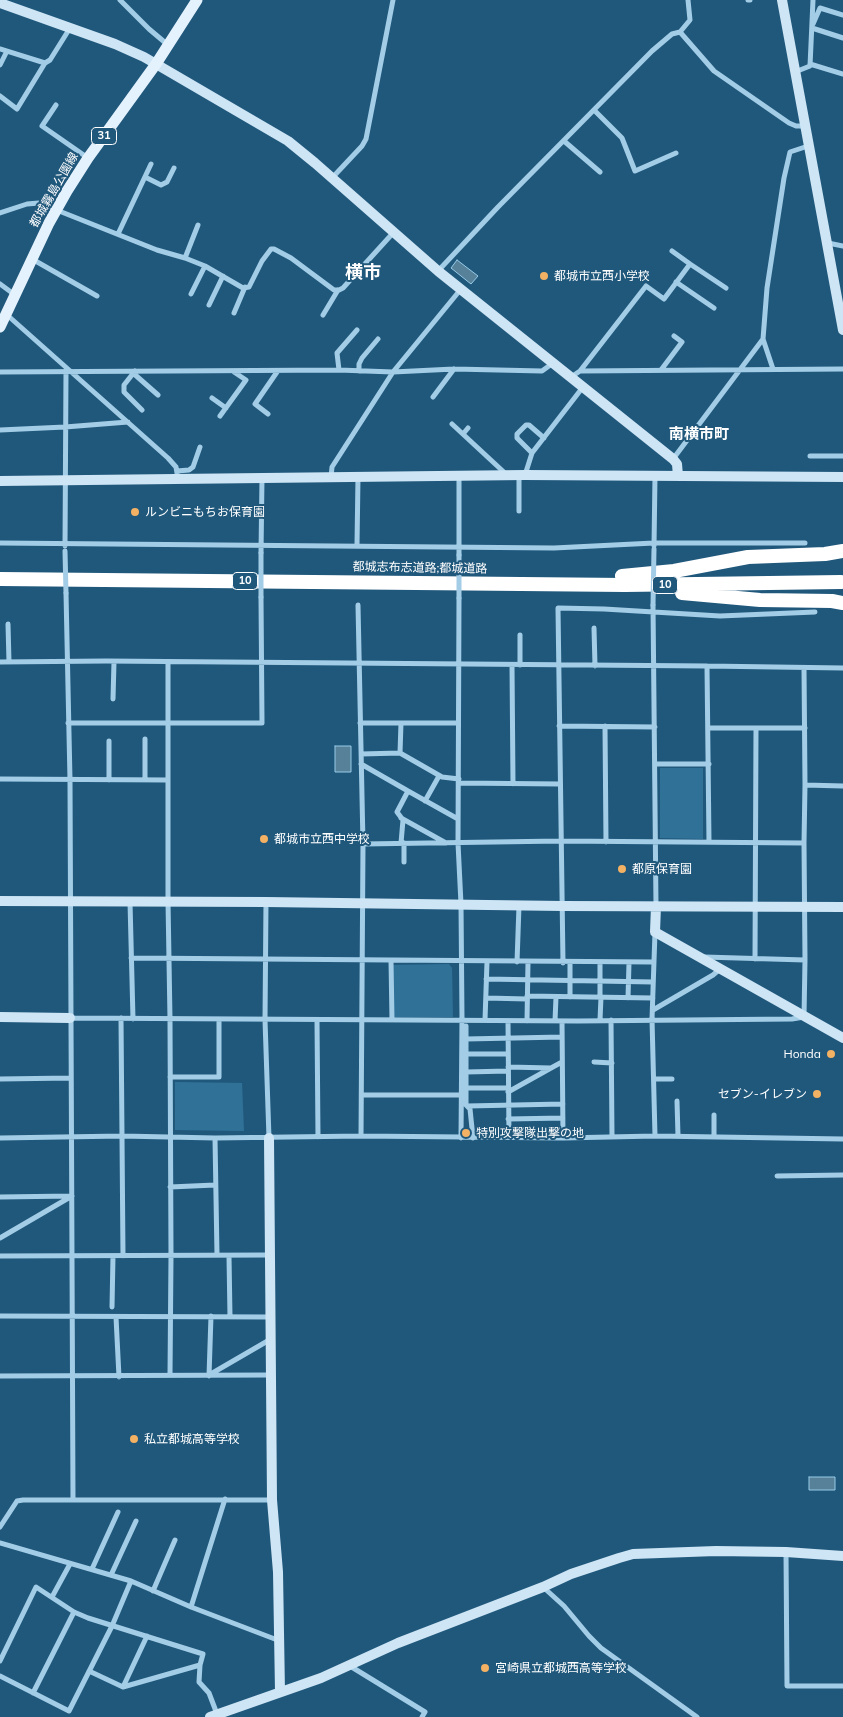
<!DOCTYPE html>
<html>
<head>
<meta charset="utf-8">
<style>
  body { margin:0 }
  canvas { display:block; background:#20587c }
</style>
</head>
<body>
<canvas width="843" height="1717"></canvas>
<script>
const g = document.querySelector('canvas').getContext('2d');
g.lineJoin = 'round';
function paint(path, color) { g.fillStyle = color; g.fill(path, 'evenodd'); }
const poly = rows => new Path2D(rows.map(r => 'M' + r).join(''));
function strokePath(path, color, width, dash) { g.strokeStyle = color; g.lineWidth = width; g.lineCap = dash ? 'butt' : 'round'; g.setLineDash(dash || []); g.stroke(path); }
function write(font, color, halo, rows, align = 'center') {
  g.font = font + ' Mulish,"Noto Sans JP",sans-serif'; g.lineWidth = 4; g.setLineDash([]); g.textBaseline = 'middle'; g.strokeStyle = halo; g.fillStyle = color; for (const [text, x, y, turn = 0] of rows) {
    g.save(); g.translate(x, y); g.rotate((+turn || 0) * Math.PI / 180); g.textAlign = isNaN(turn) ? turn : align; if (halo) g.strokeText(text, 0, 0); g.fillText(text, 0, 0); g.restore();
  }
}
paint(poly([
  [660,768,703,768,703,839,660,838],
  [449,964,452,968,453,1017,394,1017,393,965],
  [175,1082,242,1083,244,1131,175,1130]
]), '#307198');
const water = poly([
  [457,260,478,276,471,284,451,268,457,260],
  [335,746,351,746,351,772,335,772,335,746],
  [809,1477,835,1477,835,1490,809,1490,809,1477]
]);
paint(water, '#578099');
strokePath(water, '#97cae7', 1);
strokePath(poly([
  [120,0,149,29,168,45],
  [748,0,750,0],
  [813,24,820,8,843,15],
  [812,28,843,38],
  [680,32,714,71,789,123,796,126,804,126],
  [0,49,45,63,50,60,70,28],
  [810,64,843,74],
  [0,65,7,51],
  [795,72,810,66,813,0],
  [0,96,17,109,45,63],
  [56,105,42,126,88,158],
  [594,110,622,138,635,171,676,153],
  [564,141,600,172],
  [145,177,161,185,167,182,174,168],
  [332,178,362,146,366,139,393,0],
  [0,213,27,204,39,203,157,250,185,258,205,266,243,288,249,287,262,261,271,249,274,249,291,258,334,290,339,290,343,288,393,233],
  [118,234,151,164],
  [828,243,843,246],
  [672,251,690,264],
  [185,258,198,225],
  [32,259,97,296],
  [438,271,498,207,652,51,672,34,680,32,690,20,688,0],
  [676,282,714,308],
  [0,284,15,295],
  [191,294,205,266],
  [209,305,223,276],
  [234,313,245,287],
  [6,314,168,458,176,467,178,479],
  [323,315,338,290],
  [773,369,763,339,767,288,784,178,790,152,808,146],
  [339,370,337,353,357,330],
  [661,370,682,342,674,336],
  [135,371,124,385,124,392,142,410],
  [359,371,359,364,362,358,378,339],
  [580,371,646,286,664,299,690,264,726,288],
  [0,372,339,370,393,372,454,369,542,371,553,363],
  [133,373,158,395],
  [571,377,580,371,843,369],
  [433,397,454,369],
  [212,398,226,408],
  [268,414,255,404,277,372],
  [220,416,246,380,234,372],
  [452,424,507,475],
  [0,430,65,427,128,422],
  [463,434,468,428],
  [532,453,517,438,517,434,526,425,529,425,544,438],
  [810,456,843,456],
  [673,459,763,339],
  [177,471,189,470,193,467,200,447],
  [525,475,532,453,583,387],
  [331,477,332,467,393,372,461,289],
  [519,511,519,475],
  [0,543,554,548,654,543,805,543],
  [357,545,358,477],
  [65,546,66,372],
  [654,546,655,476],
  [261,553,262,478],
  [459,555,459,476],
  [66,593,70,780,73,1499],
  [459,598,458,843,461,904,462,1019,461,1138],
  [358,605,363,844,361,1136],
  [653,605,656,906],
  [8,624,9,662],
  [594,628,595,666],
  [520,635,520,665],
  [0,662,106,661,707,666,843,668],
  [168,662,168,901,170,1019,171,1256,170,1375],
  [512,665,513,784],
  [707,666,709,842],
  [113,699,114,662],
  [68,723,262,723,261,597],
  [360,723,458,723],
  [559,726,655,727],
  [605,726,606,842],
  [708,728,805,728],
  [109,741,109,780],
  [400,753,442,777,459,779],
  [361,754,400,753,401,723],
  [361,764,408,791],
  [655,764,709,764],
  [0,779,168,780],
  [145,780,145,739],
  [459,783,560,784],
  [805,785,843,786],
  [425,801,439,776],
  [401,818,446,843],
  [401,843,403,820,397,812,408,791,458,819],
  [404,843,404,862],
  [804,843,805,785,804,668],
  [130,902,133,1019],
  [266,902,265,1020,269,1138],
  [655,932,652,1019,655,1136],
  [704,957,805,960],
  [131,958,653,962],
  [755,959,756,728],
  [391,960,392,1020],
  [517,962,519,906],
  [563,963,558,608,604,609,720,616,815,612],
  [570,963,570,997],
  [486,979,653,982],
  [527,996,653,998],
  [600,997,600,963],
  [486,998,527,999],
  [628,998,629,963],
  [653,1010,713,975,720,969],
  [70,1018,578,1021,792,1019,804,1017,805,960,804,843,560,841,363,844],
  [121,1018,123,1256],
  [317,1020,318,1137],
  [485,1020,487,962],
  [600,1020,601,997],
  [611,1020,612,1137],
  [508,1021,509,1137],
  [527,1021,528,962],
  [555,1021,556,997],
  [562,1021,563,1138],
  [466,1026,466,1105,470,1109,473,1138],
  [466,1039,562,1037],
  [466,1054,508,1054],
  [594,1062,612,1063],
  [508,1067,551,1068,562,1062],
  [466,1072,508,1071],
  [170,1077,219,1077,219,1019],
  [0,1079,71,1078],
  [654,1079,672,1079],
  [466,1088,508,1088],
  [508,1092,551,1068],
  [362,1095,462,1095],
  [677,1101,678,1136],
  [467,1106,563,1104],
  [714,1115,714,1137],
  [508,1119,563,1118],
  [0,1138,122,1136,215,1138,361,1136,563,1138,655,1136,843,1139],
  [215,1138,217,1255],
  [777,1176,843,1175],
  [170,1187,215,1185],
  [0,1197,72,1196],
  [0,1238,72,1196],
  [0,1256,270,1255],
  [229,1256,230,1317],
  [112,1307,113,1256],
  [0,1316,270,1317],
  [116,1317,119,1377],
  [209,1375,271,1339],
  [0,1376,271,1375],
  [209,1376,211,1316],
  [0,1527,17,1501,23,1500,272,1500],
  [0,1543,131,1581,191,1607,280,1641],
  [786,1552,787,1686,843,1686],
  [92,1569,118,1512],
  [111,1575,136,1521],
  [543,1587,564,1606,589,1636,601,1648,697,1717],
  [153,1591,175,1540],
  [52,1597,70,1564],
  [191,1607,225,1499],
  [0,1661,36,1587,74,1612,88,1618,203,1654,200,1665,199,1682,209,1693,217,1714],
  [350,1666,425,1712,422,1717],
  [89,1671,123,1687,200,1665],
  [0,1676,69,1711,112,1626,131,1581],
  [123,1687,147,1636],
  [33,1693,74,1612]
]), '#a3cde6', 5);
strokePath(poly([
  [782,0,843,330],
  [0,3,115,44,144,57,288,141,315,163,438,271,673,459,677,464,678,476],
  [0,481,525,475,843,477],
  [0,901,266,902,562,906,843,907],
  [656,906,655,932,843,1038],
  [0,1017,70,1018],
  [269,1138,272,1500,278,1572,280,1692],
  [210,1717,321,1678,398,1643,543,1587,571,1574,619,1558,633,1554,716,1551,786,1552,843,1556]
]), '#cde5f5', 10);
strokePath(poly([
  [0,327,49,223,67,191,88,158,156,64,197,0]
]), '#e4f2fd', 11);
strokePath(poly([
  [622,576,674,571,748,557,825,554,843,551],
  [0,579,625,585,841,582],
  [682,593,760,600,832,601,843,603]
]), '#fff', 14);
strokePath(poly([
  [65,551,66,593],
  [459,555,459,598],
  [261,597,261,553],
  [653,605,654,549]
]), '#a3cde6', 5);
for (const [x, y, r, color] of [
  [544,276,5,"#f3b164"],
  [135,512,5,"#f3b164"],
  [264,839,5,"#f3b164"],
  [622,869,5,"#f3b164"],
  [831,1054,5,"#f3b164"],
  [817,1094,5,"#f3b164"],
  [466,1133,5,"#f3b164"],
  [134,1439,5,"#f3b164"],
  [485,1668,5,"#f3b164"]
]) { const dot = new Path2D(); dot.arc(x, y, r, 0, 2 * Math.PI); g.fillStyle = color; g.fill(dot); strokePath(dot, '#20587c', 2); }
for (const [x, y, w] of [
  [104,136,25],
  [245,581,25],
  [665,585,25]
]) { const box = new Path2D(); box.roundRect(x - w / 2, y - 8.5, w, 17, 4); g.fillStyle = '#20587c'; g.fill(box); strokePath(box, '#fff', 1); }
write('bold 11px', '#fff', null, [
  ["31",104,136],
  ["10",245,581],
  ["10",665,585]
]);
write('12px', '#fff', '#20587c', [
  ["都城霧島公園線",54,190,-60],
  ["都城志布志道路;都城道路",420,568,1]
]);
write('12px', '#fff', '#20587c', [
  ["都城市立西小学校",554,276],
  ["ルンビニもちお保育園",145,512],
  ["都城市立西中学校",274,839],
  ["都原保育園",632,869],
  ["Honda",821,1054,"right"],
  ["セブン-イレブン",807,1094,"right"],
  ["特別攻撃隊出撃の地",476,1133],
  ["私立都城高等学校",144,1439],
  ["宮崎県立都城西高等学校",495,1668]
], 'left');
write('bold 15px', '#fff', '#20587c', [
  ["南横市町",699,434]
]);
write('bold 18px', '#fff', '#20587c', [
  ["横市",363,273]
]);
</script>
</body>
</html>
